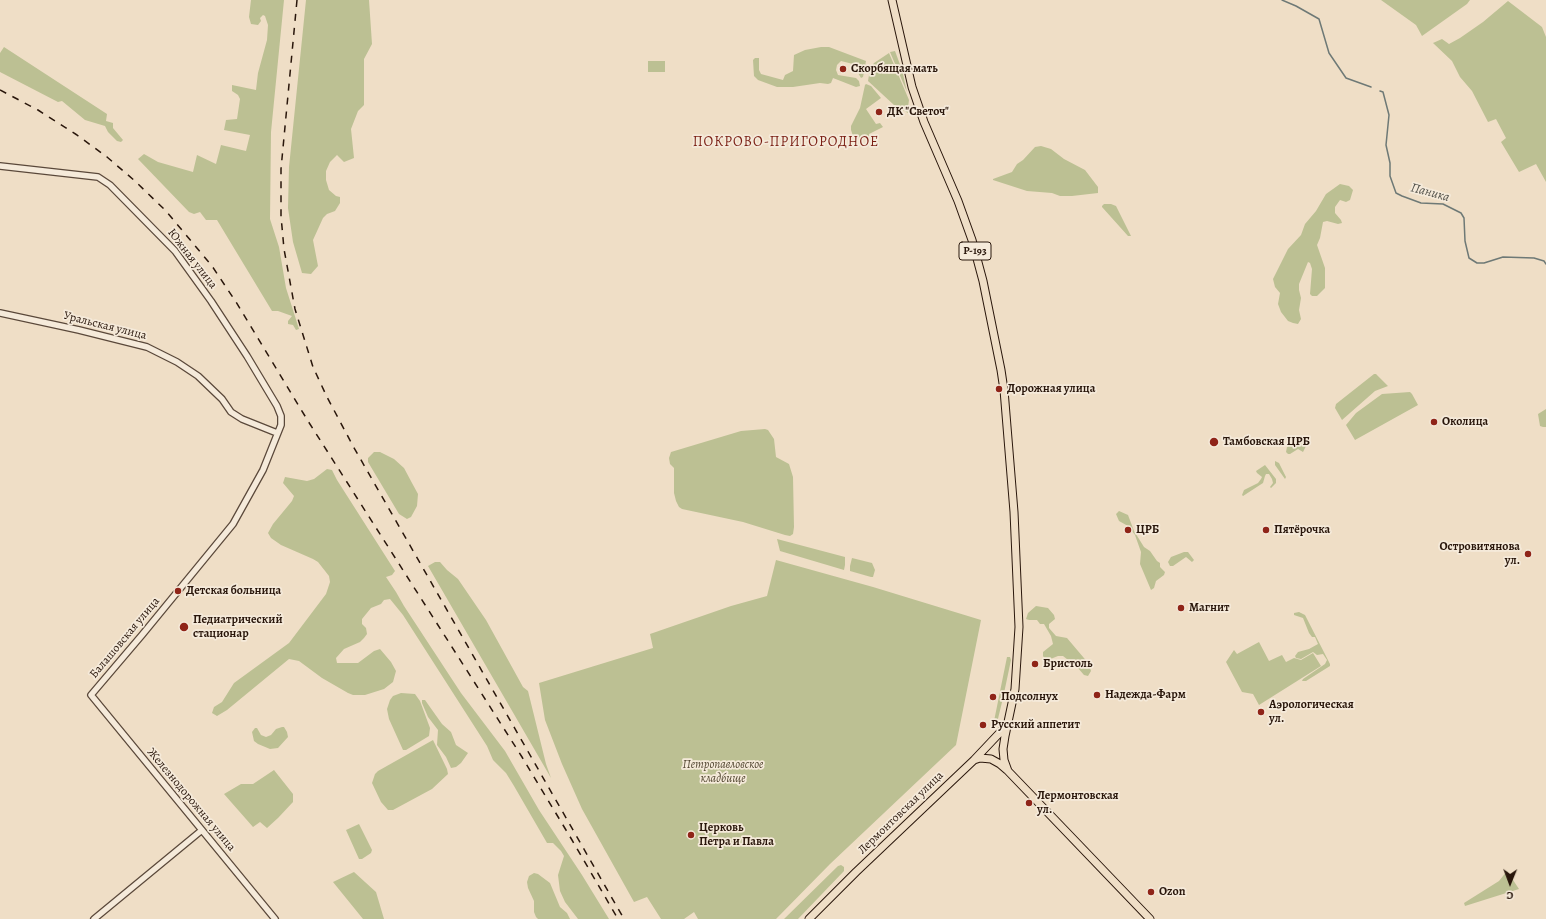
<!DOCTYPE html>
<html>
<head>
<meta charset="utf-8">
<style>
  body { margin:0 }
  #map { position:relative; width:1546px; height:919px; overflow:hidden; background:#efdec6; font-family:Alegreya,serif }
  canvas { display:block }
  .north { position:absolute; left:1490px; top:863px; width:40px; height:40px; -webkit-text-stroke:3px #f5eada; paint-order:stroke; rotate:181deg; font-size:11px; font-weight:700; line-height:16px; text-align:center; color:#29160b }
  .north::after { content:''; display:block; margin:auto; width:14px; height:18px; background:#29160b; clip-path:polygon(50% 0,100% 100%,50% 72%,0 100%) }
</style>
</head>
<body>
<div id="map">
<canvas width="1546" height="919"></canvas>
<div class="north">С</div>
</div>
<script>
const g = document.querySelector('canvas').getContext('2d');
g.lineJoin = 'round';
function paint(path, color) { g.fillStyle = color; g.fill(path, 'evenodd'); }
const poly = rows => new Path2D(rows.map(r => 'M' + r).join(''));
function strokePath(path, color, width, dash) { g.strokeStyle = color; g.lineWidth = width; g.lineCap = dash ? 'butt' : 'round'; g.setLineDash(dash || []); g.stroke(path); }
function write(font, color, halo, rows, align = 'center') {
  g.font = font + ' Alegreya,serif'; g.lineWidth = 3.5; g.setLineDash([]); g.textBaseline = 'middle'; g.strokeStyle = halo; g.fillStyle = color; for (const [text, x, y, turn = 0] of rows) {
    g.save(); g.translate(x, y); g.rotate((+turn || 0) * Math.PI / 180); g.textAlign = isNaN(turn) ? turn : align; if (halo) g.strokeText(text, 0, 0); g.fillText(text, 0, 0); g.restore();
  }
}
paint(poly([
  [251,0,284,0,271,132,270,219,279,247,286,288,299,329,296,330,293,325,288,324,288,321,292,316,278,311,272,311,217,220,206,220,200,212,194,214,189,212,138,159,144,154,158,162,193,172,197,155,216,164,221,145,246,151,250,135,224,130,226,120,237,119,240,99,238,95,232,91,232,85,256,90,258,73,267,40,268,25,265,16,263,15,260,18,261,21,258,25,251,24,249,17],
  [306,0,369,0,372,44,364,59,364,105,358,111,351,129,354,158,344,162,337,155,330,162,326,171,326,180,329,190,336,196,340,197,340,203,335,211,327,214,323,218,313,240,318,266,311,274,302,273,293,242,288,208,289,167],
  [1381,0,1470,0,1467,4,1422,36,1416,25],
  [1508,1,1542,27,1546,37,1546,182,1536,164,1519,172,1501,142,1506,138,1496,119,1488,122,1472,91,1460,77,1452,61,1433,43,1442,39,1449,44,1460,38,1483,22],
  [4,47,107,114,106,121,113,123,113,128,123,140,121,142,117,141,108,132,105,126,85,120,62,101,58,102,0,72,0,53],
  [821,47,829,47,866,61,863,77,861,78,853,64,841,61,837,65,836,70,838,75,856,78,859,81,860,86,856,87,833,78,831,83,828,84,820,83,793,87,777,87,758,80,754,76,753,60,755,58,759,58,759,70,761,74,783,80,785,75,793,71,794,55,805,50],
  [895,51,902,70,907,92,890,52],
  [889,53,909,100,908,107,910,111,908,113,894,105,868,81,870,69,874,63],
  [648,61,665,61,665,72,648,72],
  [866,84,871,86,881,98,866,109,876,124,880,123,883,127,869,134,869,137,866,139,853,136,851,130,851,126,860,108,865,85],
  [1041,146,1051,149,1064,159,1085,170,1098,187,1098,193,1072,196,1060,196,1052,193,1027,191,993,180,993,179,1012,172,1017,164,1023,160,1035,147],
  [1340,184,1349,186,1353,190,1350,200,1346,202,1340,200,1335,207,1335,213,1341,220,1342,223,1338,224,1327,221,1323,222,1320,238,1317,245,1325,268,1325,288,1317,296,1312,296,1310,294,1312,269,1310,263,1308,262,1299,284,1299,290,1301,298,1299,310,1301,319,1298,324,1293,323,1288,321,1281,312,1278,304,1280,293,1275,287,1273,279,1288,249,1301,235,1305,224,1316,211,1326,194],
  [1104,204,1111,204,1116,206,1131,236,1128,236,1102,207,1102,206],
  [1374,374,1376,374,1388,386,1375,391,1342,420,1335,408,1336,404],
  [1410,392,1412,394,1418,405,1355,440,1346,425,1356,413,1382,394],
  [1546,409,1546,427,1543,427,1540,426,1538,414],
  [765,429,768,430,774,439,776,457,789,464,793,477,794,527,793,534,790,536,785,535,743,522,682,509,679,507,676,501,674,493,674,468,670,464,669,458,671,452,741,431],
  [1299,439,1305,441,1306,446,1303,452,1298,449,1290,454,1288,454,1286,452,1287,447],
  [374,452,380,452,394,459,404,468,412,483,418,494,417,506,411,517,407,519,399,514,368,462,368,458],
  [1275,461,1279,463,1286,477,1285,479,1275,465],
  [1265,465,1276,479,1276,483,1271,488,1270,487,1273,483,1272,479,1269,474,1266,474,1265,476,1263,483,1243,496,1242,495,1244,490,1258,483,1261,479,1262,477,1257,473,1256,471],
  [327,469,332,470,337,480,395,571,392,575,386,577,396,592,404,606,461,693,505,751,539,810,582,875,609,919,578,919,565,902,560,891,558,875,564,856,561,851,553,843,547,843,514,786,506,773,493,760,487,746,403,615,390,599,384,600,381,604,371,608,362,619,362,624,366,628,367,634,364,638,360,642,344,649,336,658,337,663,358,663,374,651,380,649,391,662,396,671,393,682,384,689,365,695,353,695,348,693,322,678,299,661,289,659,227,710,217,716,212,713,214,707,222,702,234,683,289,643,326,594,330,582,329,576,318,562,313,559,281,545,271,538,268,533,273,524,292,501,294,496,283,483,285,477,307,481,314,479],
  [1119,511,1128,515,1134,531,1144,547,1150,551,1157,561,1160,563,1160,567,1165,572,1164,575,1156,581,1154,588,1151,590,1140,564,1141,552,1135,535,1128,526,1119,521,1116,514],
  [777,539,845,557,845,565,844,570,780,551],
  [1184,552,1188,552,1194,560,1192,562,1186,557,1173,566,1170,566,1168,562,1171,557],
  [852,558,872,563,875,570,873,577,871,577,850,571,850,566],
  [776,560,873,587,981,620,956,745,830,864,776,919,698,919,694,912,684,919,661,919,647,897,634,902,582,809,562,764,545,720,539,683,653,648,650,634,731,606,767,596],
  [435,562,440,562,447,570,458,579,486,620,523,687,528,691,546,764,551,778,428,566],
  [1036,606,1048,608,1054,615,1055,619,1049,624,1049,628,1056,636,1067,638,1089,664,1091,671,1088,676,1084,675,1077,667,1063,656,1058,656,1048,660,1045,659,1043,656,1043,652,1053,644,1051,636,1044,624,1040,624,1037,620,1029,620,1026,619,1028,613],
  [1299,612,1305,615,1330,664,1330,666,1306,681,1302,681,1303,679,1325,664,1327,660,1323,654,1317,655,1313,652,1301,659,1296,658,1295,656,1298,652,1309,649,1318,644,1315,637,1312,637,1309,633,1303,618,1294,615,1294,613],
  [1259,642,1269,661,1282,655,1286,662,1294,658,1301,660,1313,653,1321,666,1259,705,1253,694,1242,692,1226,662,1234,650,1237,654],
  [1007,657,1010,657,1011,660,1003,698,996,727,993,726],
  [401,693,415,694,420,701,430,728,429,736,406,750,403,750,389,719,387,709,390,700,393,696],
  [422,700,425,700,442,724,451,732,456,745,468,753,461,763,456,767,451,768,446,757,437,745,438,730,428,717,422,703],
  [282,727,284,727,287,732,288,737,278,748,270,749,258,744,254,741,252,732,255,728,257,728,261,735,266,737,271,735,276,729],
  [433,740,447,769,448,774,432,789,393,810,388,810,381,802,372,783,375,774,378,771],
  [274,770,293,794,293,802,278,818,267,828,260,822,253,827,224,794,241,784,253,784],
  [359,824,372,850,371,853,362,859,359,859,346,830],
  [841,865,844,867,844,871,798,919,784,919,838,866],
  [1507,871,1519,889,1465,906,1464,903,1499,881],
  [354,872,376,892,384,919,363,919,333,882],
  [534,873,538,874,550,883,560,907,567,913,570,919,538,919,536,917,534,912,534,901,528,888,527,882,529,876]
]), '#bcc093');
strokePath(poly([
  [1282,0,1296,6,1319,19,1329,53,1346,78,1371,87],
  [1380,91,1383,92,1389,115,1386,145,1390,163,1390,176,1396,193,1402,196,1421,203,1443,204,1461,213,1464,218,1465,241,1469,258,1477,263,1484,263,1503,257,1534,258,1544,261,1546,264]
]), '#6e7976', 1.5);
const minor = poly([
  [0,166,98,177,110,185,175,251,211,301,247,356,277,406,281,416,281,425,263,470,233,524,142,635,91,695,275,919],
  [0,313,79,330,147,347,177,362,198,376,222,399,231,412,242,419,277,433],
  [94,919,202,830]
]);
const major = poly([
  [892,0,912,87,924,122,958,201,972,240,983,281,1001,370,1004,390,1014,512,1019,627,1015,689,1005,736,1003,749,1004,760,1008,771,1150,919],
  [974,760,980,758,991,759,1000,764,1007,770],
  [809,919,856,872,974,760,1008,724]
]);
strokePath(minor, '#5a483a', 8);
strokePath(major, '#29160b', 9);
strokePath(minor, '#f5eada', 5.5);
strokePath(major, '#efdec6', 7);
strokePath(poly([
  [297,0,281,169,281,216,284,249,295,309,313,367,327,397,353,446,624,919],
  [0,90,38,110,77,135,107,157,135,181,166,211,212,266,236,302,308,421,522,757,572,840,618,919]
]), '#29160b', 1.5, [7, 7]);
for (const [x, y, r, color] of [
  [843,69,4,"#8f2418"],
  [879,112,4,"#8f2418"],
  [999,389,4,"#8f2418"],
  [1434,422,4,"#8f2418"],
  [1214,442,5,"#8f2418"],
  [1128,530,4,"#8f2418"],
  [1266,530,4,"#8f2418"],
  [1528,554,4,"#8f2418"],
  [178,591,4,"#8f2418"],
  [1181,608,4,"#8f2418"],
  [184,627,5,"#8f2418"],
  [1035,664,4,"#8f2418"],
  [1097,695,4,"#8f2418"],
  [993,697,4,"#8f2418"],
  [1261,712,4,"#8f2418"],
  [983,725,4,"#8f2418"],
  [1029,803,4,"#8f2418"],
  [691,835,4,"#8f2418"],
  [1151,892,4,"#8f2418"]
]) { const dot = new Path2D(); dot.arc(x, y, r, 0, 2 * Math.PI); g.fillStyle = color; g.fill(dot); strokePath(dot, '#f5eada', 1.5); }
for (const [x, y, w] of [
  [975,251,32]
]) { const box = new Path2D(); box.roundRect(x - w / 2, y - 9, w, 18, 3); g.fillStyle = '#f5eada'; g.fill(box); strokePath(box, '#29160b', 1); }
write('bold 11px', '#29160b', null, [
  ["Р-193",975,251]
]);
write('bold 12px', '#29160b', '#f5eada', [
  ["Скорбящая мать",851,69],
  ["ДК \"Светоч\"",887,112],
  ["Дорожная улица",1007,389],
  ["Околица",1442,422],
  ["Тамбовская ЦРБ",1223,442],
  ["ЦРБ",1136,530],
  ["Пятёрочка",1274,530],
  ["Островитянова",1520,547,"right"],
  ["ул.",1520,561,"right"],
  ["Детская больница",186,591],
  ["Магнит",1189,608],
  ["Педиатрический",193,620],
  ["стационар",193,634],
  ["Бристоль",1043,664],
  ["Надежда-Фарм",1105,695],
  ["Подсолнух",1001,697],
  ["Аэрологическая",1269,705],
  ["ул.",1269,719],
  ["Русский аппетит",991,725],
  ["Лермонтовская",1037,796],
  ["ул.",1037,810],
  ["Церковь",699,828],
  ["Петра и Павла",699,842],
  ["Ozon",1159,892]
], 'left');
write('12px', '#29160b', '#f5eada', [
  ["Южная улица",192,259,52],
  ["Уральская улица",105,326,14],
  ["Балашовская улица",125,638,-50],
  ["Железнодорожная улица",191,800,50],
  ["Лермонтовская улица",901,813,-44]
]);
write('italic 12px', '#554934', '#f5eada', [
  ["Петропавловское",723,765],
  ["кладбище",723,779]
]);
write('italic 13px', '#515049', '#f5eada', [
  ["Паника",1430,193,15]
]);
g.letterSpacing = '1px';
write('14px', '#7a1f14', '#f5eada', [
  ["ПОКРОВО-ПРИГОРОДНОЕ",786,143]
]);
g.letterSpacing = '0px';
</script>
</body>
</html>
